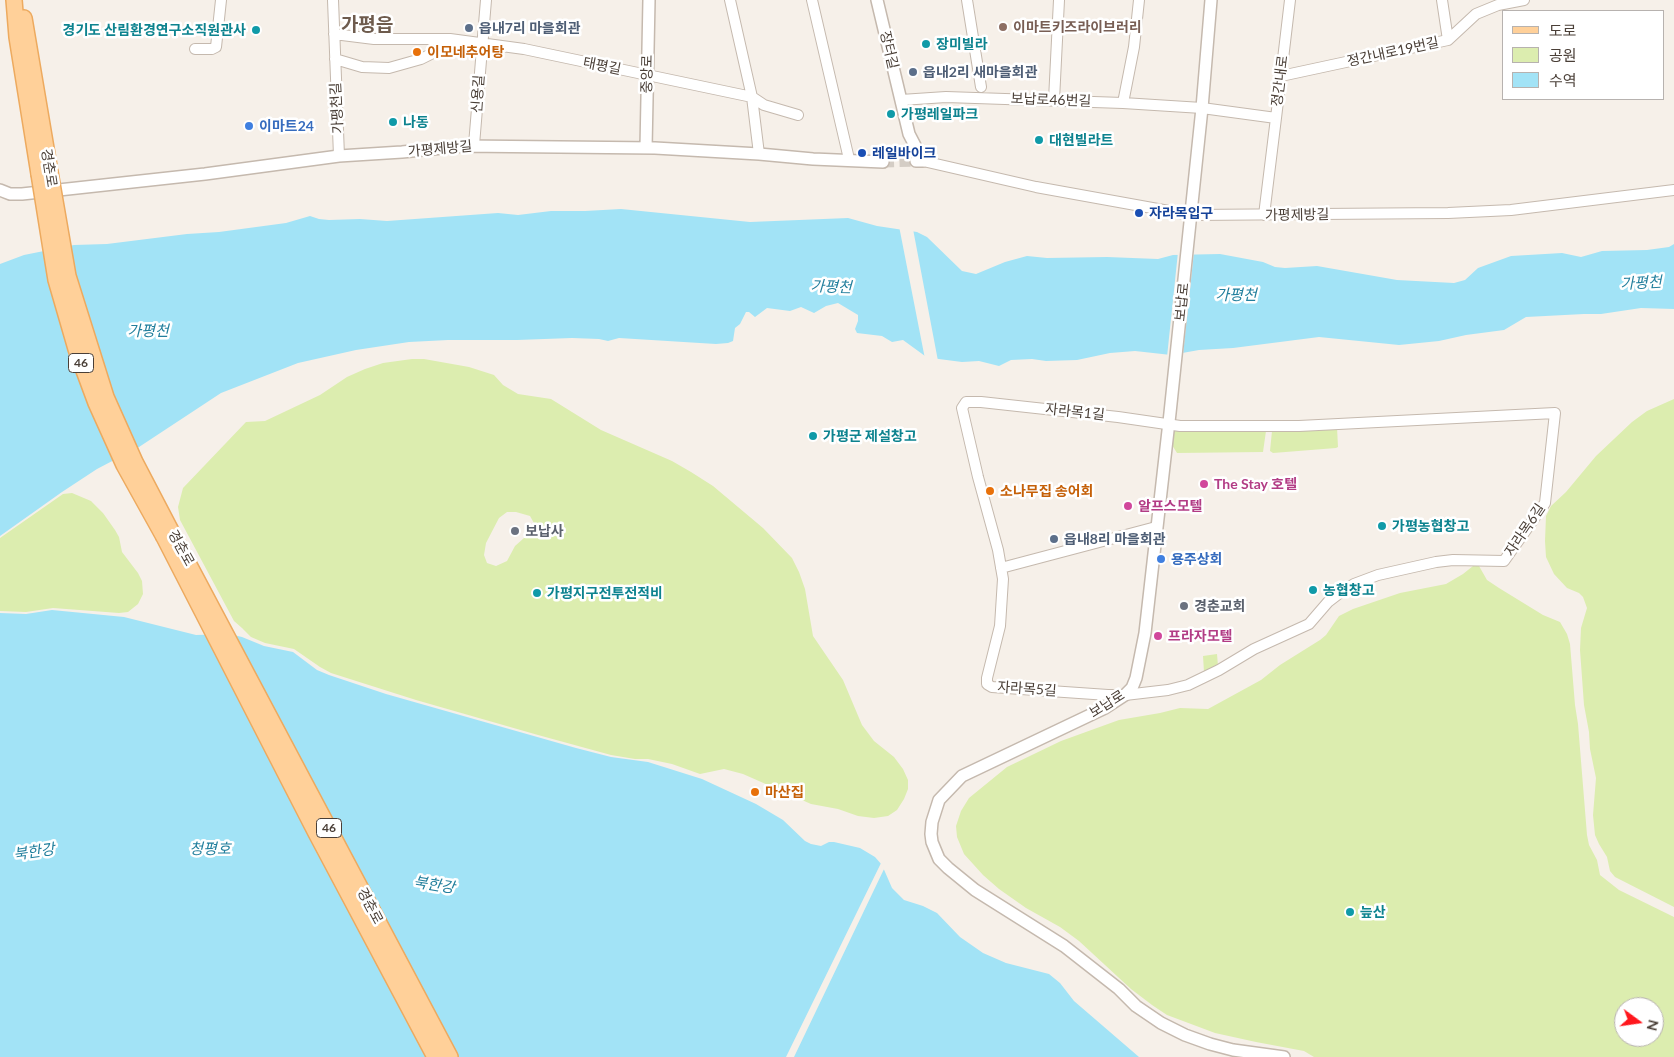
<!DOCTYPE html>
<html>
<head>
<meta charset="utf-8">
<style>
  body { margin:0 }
  #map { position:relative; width:1674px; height:1057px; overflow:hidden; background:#f6f0e9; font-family:Lato,"Noto Sans KR",sans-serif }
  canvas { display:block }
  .legend { position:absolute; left:1502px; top:10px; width:162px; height:90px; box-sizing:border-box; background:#fff; border:1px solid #b7b2af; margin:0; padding:6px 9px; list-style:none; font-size:15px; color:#4a3f37 }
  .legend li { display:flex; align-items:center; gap:10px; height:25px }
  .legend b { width:25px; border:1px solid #b7b2af }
  .north { position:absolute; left:1614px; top:997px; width:50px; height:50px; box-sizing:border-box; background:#fff; border:1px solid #b7b2af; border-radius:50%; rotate:104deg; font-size:14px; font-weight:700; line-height:20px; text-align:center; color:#4a3f37 }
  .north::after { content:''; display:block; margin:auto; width:18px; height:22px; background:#ff171d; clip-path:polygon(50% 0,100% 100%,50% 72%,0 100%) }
</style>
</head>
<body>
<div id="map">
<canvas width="1674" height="1057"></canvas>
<ul class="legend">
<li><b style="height:6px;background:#ffd099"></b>도로</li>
<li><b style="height:14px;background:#dcedaf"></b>공원</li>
<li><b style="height:14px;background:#a2e3f6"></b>수역</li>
</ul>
<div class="north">N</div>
</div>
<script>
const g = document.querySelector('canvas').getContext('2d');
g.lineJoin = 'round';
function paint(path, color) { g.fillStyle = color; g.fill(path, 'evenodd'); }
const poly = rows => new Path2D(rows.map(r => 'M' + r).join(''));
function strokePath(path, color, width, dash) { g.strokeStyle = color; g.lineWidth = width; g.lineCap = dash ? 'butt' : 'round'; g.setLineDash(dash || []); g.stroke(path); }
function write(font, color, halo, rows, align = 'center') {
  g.font = font + ' Lato,"Noto Sans KR",sans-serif'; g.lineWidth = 5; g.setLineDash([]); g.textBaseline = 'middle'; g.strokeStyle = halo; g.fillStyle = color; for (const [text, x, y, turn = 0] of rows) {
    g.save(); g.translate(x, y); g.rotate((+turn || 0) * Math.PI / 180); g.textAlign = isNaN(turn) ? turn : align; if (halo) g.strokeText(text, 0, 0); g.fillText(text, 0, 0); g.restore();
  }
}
paint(poly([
  [412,359,424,359,469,367,494,375,503,385,518,394,551,399,601,430,672,461,691,472,713,486,763,528,792,558,799,572,805,589,813,636,843,680,862,725,874,741,894,757,903,769,908,780,908,789,904,799,897,810,888,816,874,818,858,816,838,809,811,804,743,774,724,769,700,774,672,764,648,759,635,759,611,755,538,735,416,700,331,673,320,667,294,649,265,643,251,637,242,628,234,621,180,520,178,507,183,488,246,422,265,421,320,395,347,377,365,369,383,363],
  [507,512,516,512,530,516,535,525,533,530,515,546,507,561,496,566,487,563,484,555,486,543,499,518],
  [1674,399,1674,907,1615,877,1610,871,1607,857,1599,844,1595,835,1593,815,1596,778,1590,749,1589,732,1584,705,1580,650,1581,628,1587,608,1583,597,1579,593,1567,588,1554,574,1546,557,1545,541,1546,516,1551,506,1566,492,1596,456,1632,422,1647,411],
  [1337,427,1338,447,1336,448,1273,453,1270,451,1272,431],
  [1264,429,1266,431,1263,452,1177,453,1172,445,1173,431,1175,431],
  [72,493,91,501,103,513,115,530,119,537,122,552,138,573,142,581,143,594,138,604,128,612,119,613,53,608,26,612,0,611,0,538,63,494],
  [1476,565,1479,566,1487,580,1499,588,1543,615,1560,622,1567,634,1570,644,1575,705,1578,724,1587,835,1589,845,1597,860,1600,875,1619,890,1674,917,1674,1057,1314,1057,1304,1051,1256,1042,1215,1033,1167,1015,1152,1005,1131,989,1079,941,1060,927,1026,908,999,889,983,875,964,854,957,837,956,826,961,811,969,798,1007,767,1061,741,1119,720,1160,713,1180,708,1208,709,1261,680,1280,665,1320,640,1326,635,1339,616,1353,609,1400,593,1446,584,1463,574,1473,566],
  [1624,1007,1654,1007,1654,1037,1624,1037],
  [1217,654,1218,666,1204,672,1203,656]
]), '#dcedaf');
paint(poly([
  [621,209,750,222,848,218,877,226,917,232,927,237,962,271,976,274,1005,262,1027,256,1047,258,1107,257,1158,259,1173,255,1220,254,1263,262,1275,267,1285,268,1317,266,1397,280,1454,283,1465,280,1478,268,1511,256,1562,253,1581,257,1602,251,1647,250,1669,247,1674,244,1674,309,1641,308,1601,314,1584,314,1526,317,1504,330,1466,335,1439,341,1399,345,1319,337,1233,348,1199,350,1171,355,1135,351,1110,353,1077,360,1046,361,1032,359,1011,360,999,366,979,361,962,362,931,358,925,356,903,340,892,342,882,336,857,333,855,329,858,321,858,315,838,303,826,306,814,313,801,307,790,311,767,308,755,317,749,312,746,312,740,324,735,328,733,341,728,343,716,344,619,338,608,341,599,339,572,338,517,340,448,340,409,342,356,350,298,363,221,393,139,447,97,469,62,492,0,536,0,264,24,255,74,245,107,244,187,234,219,232,286,223,310,216,319,219,329,220,360,219,387,221,498,213,518,215,551,211,585,211],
  [52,610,124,617,196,635,229,634,242,637,264,646,293,652,317,670,329,675,386,694,576,748,611,757,648,762,702,779,756,804,783,820,805,841,811,844,821,846,829,842,834,842,860,848,875,857,882,865,892,888,904,900,923,906,937,913,960,937,983,953,1006,963,1049,974,1060,983,1074,1001,1139,1057,0,1057,0,613,26,614]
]), '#a2e3f6');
paint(poly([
  [899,226,913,229,938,361,925,359],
  [1178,252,1194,252,1183,355,1171,357,1167,357],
  [882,861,885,867,794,1057,786,1057]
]), '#f6f0e9');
strokePath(poly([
  [883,162,916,161]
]), '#d4cdc5', 11, [11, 5.5]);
const minor = poly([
  [333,0,339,156],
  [730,0,752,97,759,154],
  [812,0,849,159],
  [967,0,981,87],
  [1442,0,1448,40],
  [334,34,374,39,450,39,524,49,752,97,764,105,798,115],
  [195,49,212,49,216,47,221,0],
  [335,59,362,67,389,68,421,59,437,51,450,39],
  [1281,76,1448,40,1476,14,1498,5,1524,0],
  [901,100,946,97,1123,103,1202,108,1276,118,1290,0],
  [1054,100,1059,0],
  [1123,103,1134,47,1139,0],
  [474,145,486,0],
  [923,161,1036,187,1191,215,1448,213,1511,210,1674,190],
  [1264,215,1276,118],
  [981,402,1118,417,1180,426,1299,426,1555,413,1545,503,1504,561,1453,560,1436,562,1378,575,1354,584,1341,592,1328,602,1309,624,1254,649,1219,670,1188,685,1168,690,1125,695,1108,695,992,687,987,684,987,678,1000,626,1003,579,998,550,978,477,962,408,966,402,981,402],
  [1001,568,1156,527]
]);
const tertiary = poly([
  [877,0,909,134,923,161,916,161],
  [1211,0,1202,108,1170,413,1145,633,1136,678,1132,688,1125,695,1105,708,962,776,939,800,932,822,931,834,932,842,939,859,948,868,975,890,1064,946,1119,989,1136,1006,1161,1023,1185,1035,1210,1044,1233,1050,1284,1057],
  [646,148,649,0],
  [0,190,10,194,22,194,205,174,339,156,402,152,463,146,655,148,759,154,813,159,883,162]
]);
const primary = poly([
  [14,0,17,37,39,174],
  [24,18,50,172],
  [171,531,450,1057],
  [164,537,316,833,435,1057]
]);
strokePath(minor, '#c5b9ae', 12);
strokePath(tertiary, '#c5b9ae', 14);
strokePath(primary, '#edaa5f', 18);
strokePath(minor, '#fff', 10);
strokePath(tertiary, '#fff', 11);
strokePath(primary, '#ffd099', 15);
const primaryBridge = poly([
  [50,172,68,276,106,397,135,462,171,531],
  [39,174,56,280,76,349,96,403,124,465,164,537]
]);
strokePath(primaryBridge, '#edaa5f', 18, []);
strokePath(primaryBridge, '#ffd099', 15);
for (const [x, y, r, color] of [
  [1003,27,5,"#8d6e63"],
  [469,28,5,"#5c6f8a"],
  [256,30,5,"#0f9aa8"],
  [926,44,5,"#0f9aa8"],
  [417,52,5,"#e8710a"],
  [913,72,5,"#5c6f8a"],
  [891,114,5,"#0f9aa8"],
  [393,122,5,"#0f9aa8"],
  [249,126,5,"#3f7fe0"],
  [1039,140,5,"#0f9aa8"],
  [862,153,5,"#1a4fb4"],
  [1139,213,5,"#1a4fb4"],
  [813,436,5,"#0f9aa8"],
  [1204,484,5,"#d1479c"],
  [990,491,5,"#e8710a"],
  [1128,506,5,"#d1479c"],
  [1382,526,5,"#0f9aa8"],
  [515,531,5,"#6b7280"],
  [1054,539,5,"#5c6f8a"],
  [1161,559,5,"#3f7fe0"],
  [1313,590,5,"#0f9aa8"],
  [537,593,5,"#0f9aa8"],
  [1184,606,5,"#6b7280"],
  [1158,636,5,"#d1479c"],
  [755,792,5,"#e8710a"],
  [1350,912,5,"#0f9aa8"]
]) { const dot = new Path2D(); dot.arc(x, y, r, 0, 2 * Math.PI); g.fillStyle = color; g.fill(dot); strokePath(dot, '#fff', 2); }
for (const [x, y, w] of [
  [81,363,25],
  [329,828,25]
]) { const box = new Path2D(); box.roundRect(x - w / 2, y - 9.5, w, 19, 4); g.fillStyle = '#fff'; g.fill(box); strokePath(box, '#4a3f37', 1); }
write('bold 12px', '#4a3f37', null, [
  ["46",81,363],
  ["46",329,828]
]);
write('bold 14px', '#785e54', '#fff', [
  ["이마트키즈라이브러리",1013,27]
], 'left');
write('bold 14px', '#4e5e75', '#fff', [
  ["읍내7리 마을회관",479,28],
  ["읍내2리 새마을회관",923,72],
  ["읍내8리 마을회관",1064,539]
], 'left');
write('bold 14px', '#0d838f', '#fff', [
  ["경기도 산림환경연구소직원관사",246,30,"right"],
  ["장미빌라",936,44],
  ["가평레일파크",901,114],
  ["나동",403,122],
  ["대현빌라트",1049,140],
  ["가평군 제설창고",823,436],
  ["가평농협창고",1392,526],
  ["농협창고",1323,590],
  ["가평지구전투전적비",547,593],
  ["늪산",1360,912]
], 'left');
write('14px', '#4a3f37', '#fff', [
  ["장터길",889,50,77],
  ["정간내로19번길",1393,52,-12],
  ["태평길",602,66,11],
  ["중앙로",647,74,-89],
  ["정간내로",1280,81,-83],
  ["신용길",478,94,-86],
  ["보납로46번길",1051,100,2],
  ["가평천길",337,108,-93],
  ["가평제방길",440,149,-5],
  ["경춘로",49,168,81],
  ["가평제방길",1297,215,-1],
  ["보납로",1182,302,-84],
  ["자라목1길",1075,412,6],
  ["자라목6길",1525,530,-56],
  ["경춘로",181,548,61],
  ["자라목5길",1027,689,4],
  ["보납로",1107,704,-32],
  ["경춘로",370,906,62]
]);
write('bold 14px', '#c56008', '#fff', [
  ["이모네추어탕",427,52],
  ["소나무집 송어회",1000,491],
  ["마산집",765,792]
], 'left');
write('bold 14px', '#366cbe', '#fff', [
  ["이마트24",259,126],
  ["용주상회",1171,559]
], 'left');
write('bold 14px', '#164399', '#fff', [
  ["레일바이크",872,153],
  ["자라목입구",1149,213]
], 'left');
write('bold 14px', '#b23c85', '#fff', [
  ["The Stay 호텔",1214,484],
  ["알프스모텔",1138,506],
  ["프라자모텔",1168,636]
], 'left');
write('bold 14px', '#5b616d', '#fff', [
  ["보납사",525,531],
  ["경춘교회",1194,606]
], 'left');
write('italic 15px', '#227f9d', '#fff', [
  ["가평천",1641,283,-3],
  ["가평천",831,287,2],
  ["가평천",1236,295],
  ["가평천",148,331],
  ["청평호",210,849],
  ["북한강",34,852,-8],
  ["북한강",434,885,9]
]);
write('bold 19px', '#6e5b4d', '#fff', [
  ["가평읍",367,25]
]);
</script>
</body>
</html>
